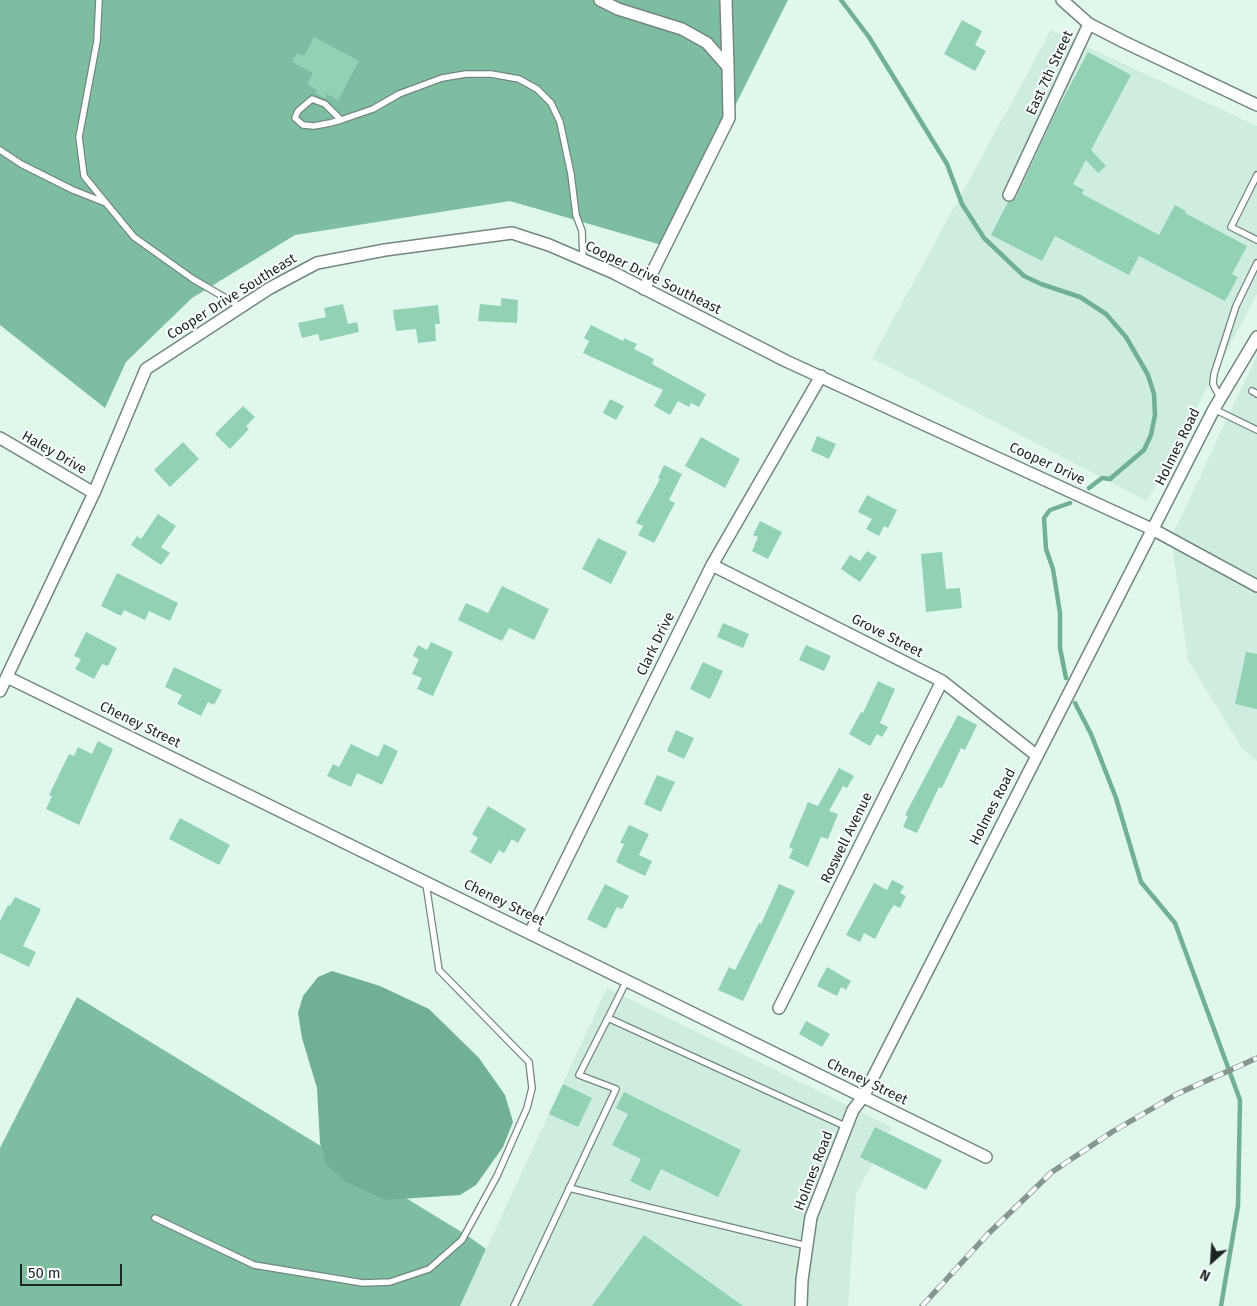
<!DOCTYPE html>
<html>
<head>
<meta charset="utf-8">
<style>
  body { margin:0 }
  #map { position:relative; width:1257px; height:1306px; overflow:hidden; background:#e0f7ec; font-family:"Fira Sans",sans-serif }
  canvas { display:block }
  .north { position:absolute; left:1187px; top:1236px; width:50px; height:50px; -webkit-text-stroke:4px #fafffd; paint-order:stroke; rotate:206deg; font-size:14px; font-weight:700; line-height:20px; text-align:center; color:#1d2521 }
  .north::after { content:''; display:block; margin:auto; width:18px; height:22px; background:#1d2521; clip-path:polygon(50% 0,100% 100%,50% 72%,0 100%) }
  .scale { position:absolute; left:20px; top:1264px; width:102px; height:22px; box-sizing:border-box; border:2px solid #1d2521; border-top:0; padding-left:6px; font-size:15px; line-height:18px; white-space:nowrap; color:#1d2521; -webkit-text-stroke:4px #fafffd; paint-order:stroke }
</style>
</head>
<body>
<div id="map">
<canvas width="1257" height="1306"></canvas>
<div class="north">N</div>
<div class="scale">50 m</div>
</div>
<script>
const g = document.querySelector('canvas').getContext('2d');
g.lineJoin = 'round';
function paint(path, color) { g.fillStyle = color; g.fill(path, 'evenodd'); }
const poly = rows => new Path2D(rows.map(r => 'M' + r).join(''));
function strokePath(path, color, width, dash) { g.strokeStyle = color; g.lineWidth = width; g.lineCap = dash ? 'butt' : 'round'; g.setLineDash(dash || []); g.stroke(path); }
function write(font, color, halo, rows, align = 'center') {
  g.font = font + ' "Fira Sans",sans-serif'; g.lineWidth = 4; g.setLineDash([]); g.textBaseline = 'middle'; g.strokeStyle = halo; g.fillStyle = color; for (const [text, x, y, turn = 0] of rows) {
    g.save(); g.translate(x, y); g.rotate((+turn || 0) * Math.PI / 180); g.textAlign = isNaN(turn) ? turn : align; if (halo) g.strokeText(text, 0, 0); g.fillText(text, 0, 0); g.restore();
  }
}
paint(poly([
  [1051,30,1257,126,1257,294,1147,501,872,358],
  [1257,355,1257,761,1242,748,1188,660,1171,538],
  [607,988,892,1127,856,1194,848,1306,460,1306]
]), '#ceedde');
paint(poly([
  [0,0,788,0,665,246,510,201,295,235,192,298,126,362,105,408,0,325],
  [77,997,468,1236,486,1249,460,1306,0,1306,0,1148]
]), '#7dbea2');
paint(poly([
  [332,971,380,986,429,1009,479,1058,505,1095,513,1122,503,1147,476,1185,460,1195,385,1200,346,1182,326,1164,320,1143,317,1088,302,1038,298,1013,303,996,318,977]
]), '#70b195');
strokePath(poly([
  [841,0,869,37,947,164,962,204,984,238,1024,276,1041,284,1080,297,1106,314,1126,337,1148,375,1154,394,1155,415,1151,435,1144,450,1110,479,1102,478,1089,488],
  [1066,678,1060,648,1060,613,1053,569,1046,549,1044,518,1050,510,1070,503],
  [1075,703,1091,734,1116,798,1141,882,1175,923,1240,1100,1238,1206,1221,1306]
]), '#70b195', 4.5);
paint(poly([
  [962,20,982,31,975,45,986,51,975,71,944,54],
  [314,37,359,61,338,100,327,94,325,98,315,93,317,90,307,84,313,73,292,62,297,53,304,56],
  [1088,52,1131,75,1091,150,1106,166,1098,173,1086,160,1073,184,1084,190,1082,194,1159,235,1175,205,1186,211,1185,213,1247,246,1232,274,1238,277,1225,301,1139,256,1129,275,1055,236,1042,261,991,235,1008,202,1016,198,1056,112],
  [501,298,518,300,517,323,478,321,480,304,501,306],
  [343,304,348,324,357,322,359,332,320,341,318,334,302,338,298,323,326,317,324,308],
  [438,305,440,324,435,324,436,341,418,343,416,329,396,331,393,310],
  [591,325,623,341,624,338,637,344,634,349,654,359,652,364,706,394,699,407,691,403,689,407,678,401,670,415,654,406,663,390,583,353,589,341,584,338],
  [610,399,624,406,616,420,603,413],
  [243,406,255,417,246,426,249,429,230,449,215,434],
  [817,436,836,444,829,459,811,451],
  [701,437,740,459,725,488,685,466],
  [183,442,199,459,170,487,154,470],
  [664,465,682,474,669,500,675,503,654,543,638,535,643,526,636,523,660,479,658,478],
  [867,495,897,510,888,528,884,526,879,536,866,529,872,519,858,512],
  [158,514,176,526,161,547,170,553,161,565,131,545,137,536,141,539],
  [760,521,782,532,768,559,752,551,758,537,753,535],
  [598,538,627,552,611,584,582,569],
  [867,551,877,557,860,582,841,569,850,555,860,561],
  [942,552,946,589,960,588,962,608,926,612,921,554],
  [117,573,178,603,170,621,149,611,145,620,124,610,121,616,101,606],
  [502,586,549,609,534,640,509,628,502,641,458,620,466,603,488,613],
  [723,623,749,634,743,648,717,637],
  [86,632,117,648,108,666,102,664,94,679,75,669,81,659,74,656],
  [431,642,453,652,433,696,417,689,422,678,412,674,419,659,413,656,418,645,427,650],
  [806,645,831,656,824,671,799,660],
  [1246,652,1257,654,1257,709,1235,704],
  [703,662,723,671,710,699,690,689],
  [174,667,222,690,214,705,208,702,201,716,177,704,182,695,165,687],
  [878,681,895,689,880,723,888,727,882,737,877,734,870,746,849,734,861,712,863,713],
  [958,715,977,725,965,750,961,748,942,788,939,787,917,833,903,827,908,816,905,815],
  [676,730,694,738,684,759,667,751],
  [98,741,113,749,79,825,46,809,52,796,49,795,69,754,74,756,78,747,92,754],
  [351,744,378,757,384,744,398,751,382,785,357,773,351,787,327,776,333,764,339,767],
  [839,768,854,776,847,788,843,786,829,811,838,814,828,839,821,837,808,867,789,858,793,849,789,847,808,802,818,806],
  [657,775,675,782,661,812,644,804],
  [488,806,526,829,518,843,512,839,504,853,499,850,491,864,470,852,478,838,472,834],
  [180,818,230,845,219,865,169,839],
  [629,825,649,834,639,855,652,861,645,876,616,862,624,844,620,843],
  [892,880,904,886,900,893,906,896,900,908,894,905,888,914,875,939,864,933,860,942,846,935,874,883,887,890],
  [605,884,629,896,622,909,617,907,606,929,587,919],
  [779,884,795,891,743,1001,718,990,729,967,735,970,759,923,761,924],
  [15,897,41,909,23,946,36,952,29,967,0,953,0,921,8,905,10,906],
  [827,967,851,981,846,990,841,987,837,996,817,986],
  [806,1021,830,1034,822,1047,799,1034],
  [563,1084,592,1098,578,1127,549,1114],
  [624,1092,741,1150,718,1197,661,1169,650,1191,630,1181,641,1159,612,1145,628,1114,616,1108],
  [875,1127,942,1160,926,1190,860,1157],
  [644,1235,743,1306,592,1306]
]), '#91d2b5');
const service = poly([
  [341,120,325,104,312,99,298,111,295,118,303,125,314,126,330,123,341,120,373,109,399,94,442,78,466,74,491,74,519,79,537,89,551,103,560,122,571,174,576,215,582,231,583,260],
  [0,150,21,164,73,190,106,203,84,176,79,137,97,41,99,0],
  [1257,175,1231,227,1257,240],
  [106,203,134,237,193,279,241,307],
  [1252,391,1257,394],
  [1220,398,1213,384,1214,374,1236,306,1257,263],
  [1214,409,1257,430],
  [608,1018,627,980],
  [569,1188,807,1246],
  [155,1218,254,1265,363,1283,390,1282,429,1269,462,1240,497,1176,527,1108,532,1088,529,1062,439,970,426,884],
  [514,1306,616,1089,579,1075,608,1018,847,1127]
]);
const minor = poly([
  [600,0,618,9,682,29,707,43,728,67,726,0],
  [1062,0,1089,24,1124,42,1257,105],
  [1009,195,1089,24],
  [644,289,729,118,728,67],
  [0,438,94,493],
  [712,565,942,681,1036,755],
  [7,677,986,1157],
  [0,691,94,493,146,369,270,288,317,263,385,250,512,233,549,245,614,273,786,361,1154,530,1257,586],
  [530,933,712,565,821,376],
  [779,1008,942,681],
  [801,1306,802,1280,811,1217,853,1110,863,1097,1214,409,1257,337]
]);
strokePath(service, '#73877d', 8);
strokePath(minor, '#73877d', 14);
strokePath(service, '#fff', 5.5);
strokePath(minor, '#fff', 11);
const rail = poly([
  [922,1306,987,1235,1052,1172,1112,1132,1177,1094,1257,1058]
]);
strokePath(rail, '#87978f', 5.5);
strokePath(rail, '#fafffd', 4, [11]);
write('14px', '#1d2521', '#fafffd', [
  ["East 7th Street",1050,73,-65],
  ["Cooper Drive Southeast",653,278,26],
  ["Cooper Drive Southeast",232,297,-32],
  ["Holmes Road",1178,447,-64],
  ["Haley Drive",54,453,30],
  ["Cooper Drive",1047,464,25],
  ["Grove Street",887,636,27],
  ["Clark Drive",656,644,-64],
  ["Cheney Street",140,725,26],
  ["Holmes Road",993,807,-63],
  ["Roswell Avenue",847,838,-64],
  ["Cheney Street",504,903,26],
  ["Cheney Street",867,1082,26],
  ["Holmes Road",814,1171,-69]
]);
</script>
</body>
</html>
